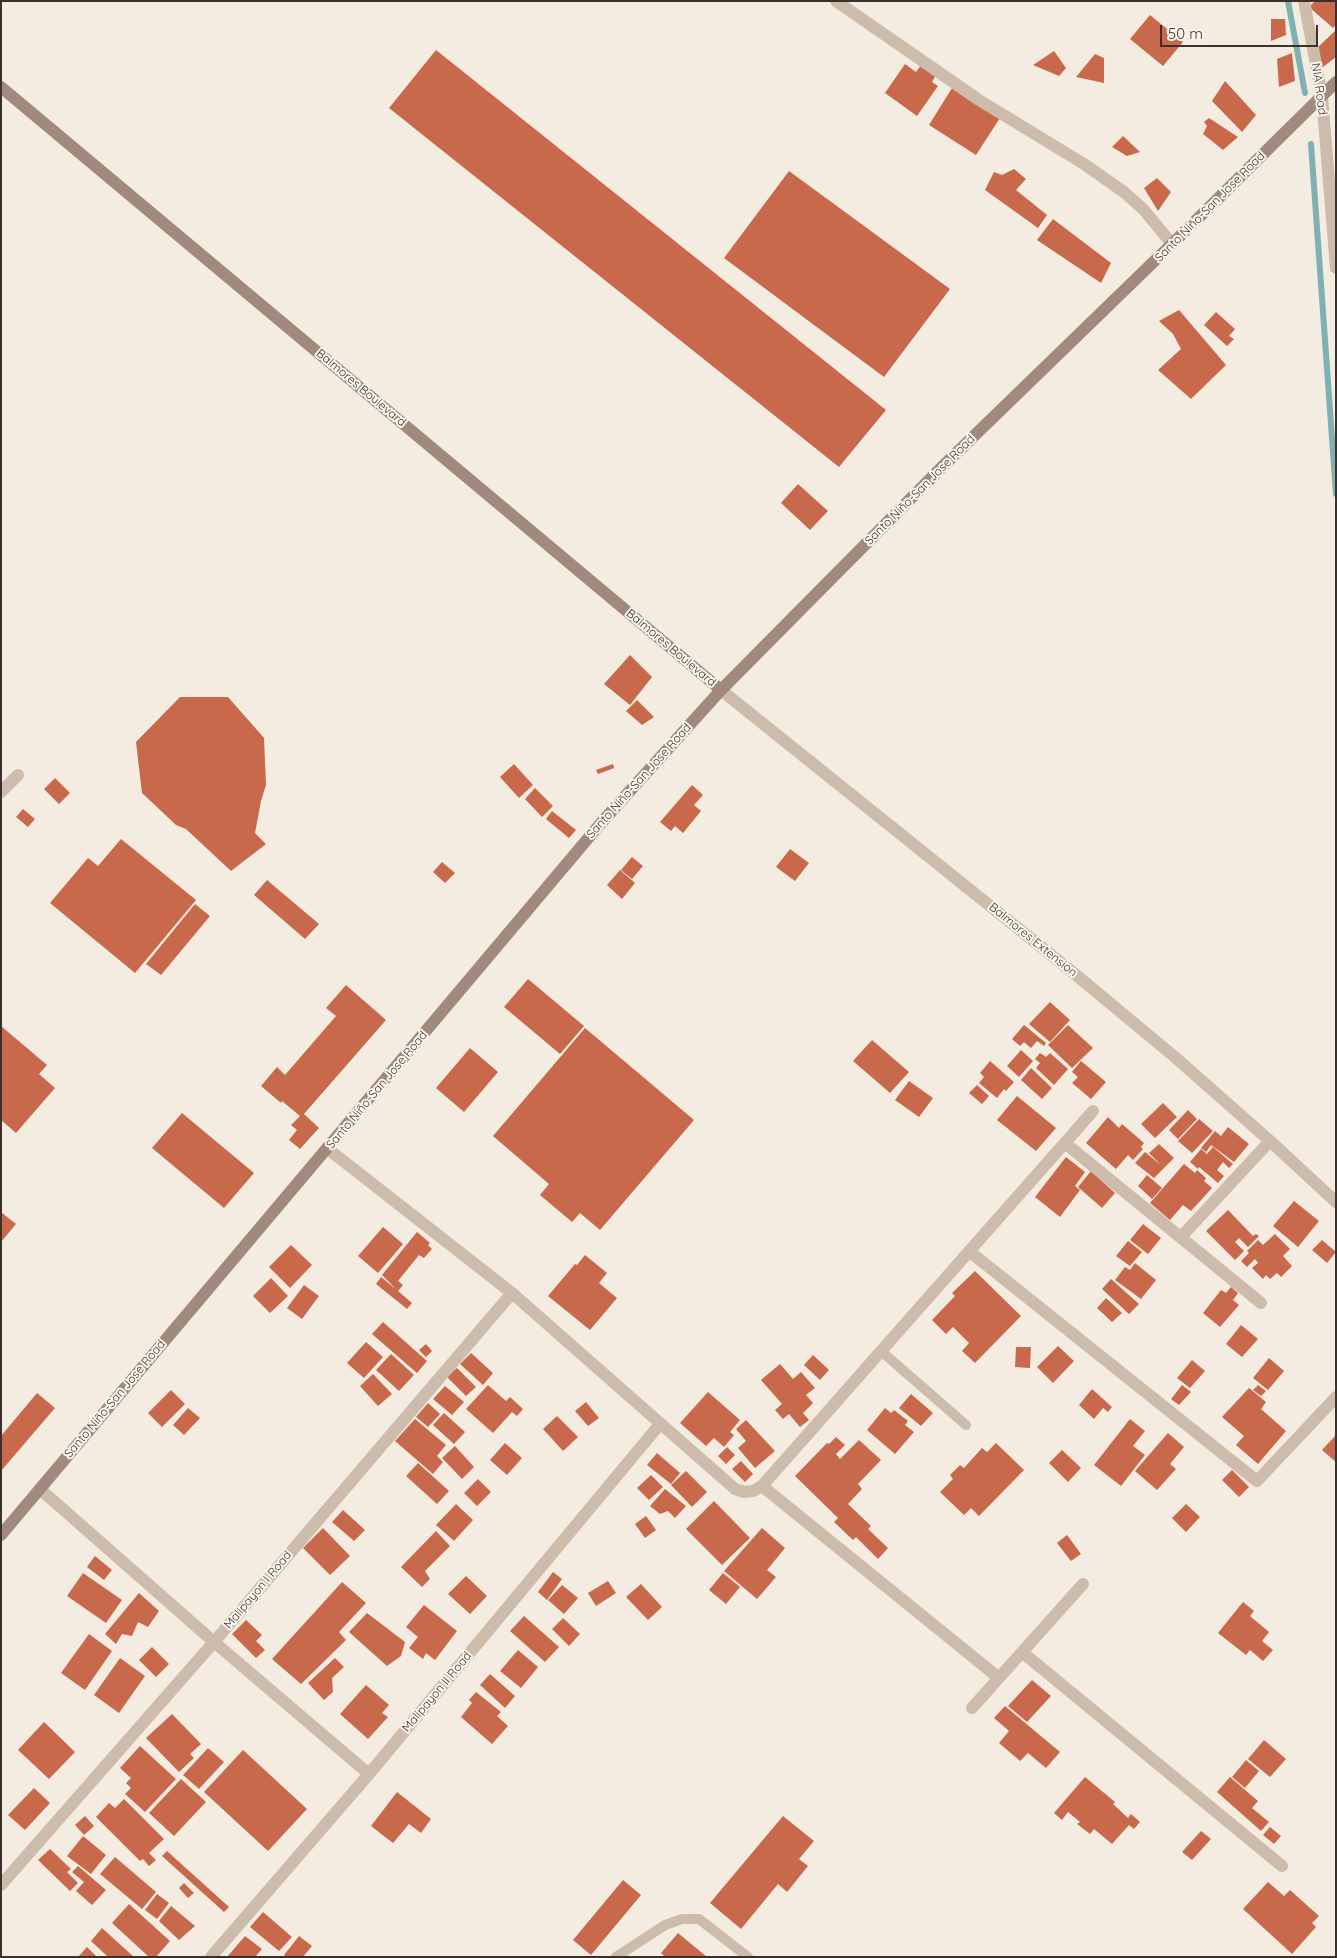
<!DOCTYPE html>
<html>
<head>
<meta charset="utf-8">
<style>
  body { margin:0 }
  #map { position:relative; width:1337px; height:1958px; overflow:hidden; background:#f4ebe1; font-family:Quicksand,sans-serif }
  canvas { display:block }
  .frame { position:absolute; inset:0; border:2px solid #3b302b; pointer-events:none }
  .scale { position:absolute; left:1160px; top:25px; width:158px; height:22px; box-sizing:border-box; border:2px solid #3b302b; border-top:0; padding-left:6px; font-size:15px; line-height:18px; white-space:nowrap; color:#3b302b; -webkit-text-stroke:4px #fbf5ee; paint-order:stroke }
</style>
</head>
<body>
<div id="map">
<canvas width="1337" height="1958"></canvas>
<div class="frame"></div>
<div class="scale">50 m</div>
</div>
<script>
const g = document.querySelector('canvas').getContext('2d');
g.lineJoin = 'round';
const poly = rows => new Path2D(rows.map(r => 'M' + r).join(''));
function strokePath(path, color, width, dash) { g.strokeStyle = color; g.lineWidth = width; g.lineCap = dash ? 'butt' : 'round'; g.setLineDash(dash || []); g.stroke(path); }
function paint(path, color) { g.fillStyle = color; g.fill(path, 'evenodd'); }
function write(font, color, halo, rows, align = 'center') {
  g.font = font + ' Quicksand,sans-serif'; g.lineWidth = 4; g.setLineDash([]); g.textBaseline = 'middle'; g.strokeStyle = halo; g.fillStyle = color; for (const [text, x, y, turn = 0] of rows) {
    g.save(); g.translate(x, y); g.rotate((+turn || 0) * Math.PI / 180); g.textAlign = isNaN(turn) ? turn : align; if (halo) g.strokeText(text, 0, 0); g.fillText(text, 0, 0); g.restore();
  }
}
strokePath(poly([
  [1288,1,1305,93],
  [1311,144,1336,494]
]), '#7fb0b2', 6);
paint(poly([
  [1315,1,1336,1,1336,25,1333,28,1309,7],
  [1150,15,1183,42,1163,66,1130,39],
  [1271,19,1285,19,1286,35,1271,41],
  [1336,30,1336,57,1323,67,1317,48],
  [436,50,886,410,839,467,389,108],
  [1054,51,1066,68,1059,76,1033,65],
  [1292,53,1295,81,1279,87,1277,59],
  [1095,54,1104,58,1104,83,1076,77],
  [905,64,916,72,921,65,936,75,932,82,938,86,917,116,885,93],
  [1225,81,1256,115,1242,132,1212,101],
  [952,88,1000,118,976,155,929,125],
  [1209,118,1238,137,1223,150,1203,134,1207,126,1204,122],
  [1123,136,1140,152,1127,156,1112,147],
  [1014,169,1026,179,1016,190,1047,215,1038,228,985,190,994,172,1002,175],
  [789,171,950,289,884,377,724,258],
  [1157,178,1171,192,1158,211,1144,188],
  [1053,219,1111,263,1101,283,1037,240],
  [1179,310,1226,365,1191,399,1158,370,1181,349,1173,334,1159,321],
  [1216,312,1235,329,1229,336,1234,339,1227,346,1204,325],
  [798,484,828,511,810,530,781,503],
  [630,655,652,677,630,705,604,684],
  [180,697,228,697,264,738,266,785,261,801,255,833,266,844,231,871,186,829,176,825,142,793,136,742],
  [637,700,654,717,642,725,626,711],
  [514,764,533,785,519,798,500,777],
  [613,764,614,768,598,774,596,770],
  [55,778,70,793,59,804,44,789],
  [692,785,703,795,694,805,701,811,683,833,675,826,671,831,660,822],
  [535,788,553,806,542,817,525,799],
  [23,809,35,819,28,827,16,817],
  [552,811,576,830,569,838,546,819],
  [121,839,196,900,135,973,50,903,88,858,98,866],
  [790,849,809,863,795,881,776,867],
  [632,857,643,866,632,879,621,870],
  [442,862,455,873,445,883,433,872],
  [620,870,635,883,622,899,607,885],
  [267,880,319,924,305,939,254,895],
  [195,904,210,916,161,975,146,964],
  [528,979,584,1026,560,1054,504,1007],
  [346,985,386,1020,304,1114,319,1128,300,1149,289,1140,297,1130,291,1125,300,1116,282,1101,281,1103,261,1086,277,1067,285,1075,336,1016,326,1008],
  [1050,1002,1070,1020,1050,1042,1029,1024],
  [1024,1025,1046,1043,1044,1046,1037,1041,1031,1048,1024,1042,1020,1046,1012,1039],
  [1068,1025,1093,1048,1072,1068,1048,1045],
  [1,1026,47,1065,39,1074,55,1088,16,1133,1,1120],
  [585,1028,694,1120,600,1230,580,1213,572,1222,540,1195,549,1184,493,1136],
  [872,1040,909,1072,890,1093,853,1061],
  [470,1048,498,1072,464,1112,436,1088],
  [1021,1050,1033,1061,1019,1077,1007,1066],
  [1040,1053,1046,1057,1050,1053,1068,1069,1054,1085,1036,1068,1040,1063,1035,1059],
  [990,1061,1014,1082,1006,1091,1004,1089,997,1098,979,1083,984,1077,980,1073],
  [1081,1061,1106,1082,1091,1099,1072,1083,1078,1077,1072,1072],
  [1031,1068,1052,1088,1042,1099,1021,1080],
  [909,1081,933,1098,919,1117,895,1100],
  [977,1085,989,1096,982,1104,969,1093],
  [1017,1096,1056,1128,1036,1151,997,1120],
  [1163,1103,1177,1117,1155,1138,1141,1124],
  [1188,1110,1197,1119,1178,1139,1169,1130],
  [182,1113,254,1173,224,1208,152,1148],
  [1108,1117,1119,1128,1122,1124,1144,1143,1141,1147,1143,1149,1133,1160,1128,1155,1116,1169,1086,1143],
  [1199,1119,1213,1131,1192,1153,1178,1141],
  [1228,1127,1249,1144,1234,1162,1211,1145,1206,1152,1201,1148,1215,1131,1221,1136],
  [1159,1144,1174,1158,1154,1178,1135,1163,1145,1152,1161,1165,1149,1153],
  [1213,1147,1233,1164,1229,1168,1223,1162,1217,1170,1224,1176,1218,1183,1199,1167,1198,1169,1190,1162,1201,1149,1207,1154],
  [1066,1157,1085,1172,1075,1186,1080,1190,1060,1217,1035,1197],
  [1184,1164,1195,1173,1197,1170,1206,1178,1204,1181,1212,1188,1191,1211,1183,1205,1170,1220,1150,1203],
  [1091,1171,1115,1193,1102,1208,1078,1187],
  [1147,1175,1162,1188,1152,1199,1138,1186],
  [1294,1201,1319,1221,1298,1247,1273,1226],
  [1228,1210,1253,1236,1256,1234,1259,1236,1248,1247,1239,1238,1235,1242,1244,1251,1235,1260,1206,1231],
  [1,1212,16,1224,1,1242],
  [1143,1224,1161,1238,1148,1254,1130,1240],
  [383,1227,403,1244,378,1273,358,1256],
  [417,1232,430,1243,428,1245,432,1249,424,1258,419,1255,398,1281,403,1285,398,1291,412,1303,407,1309,376,1284,381,1277,397,1290,382,1275],
  [1275,1234,1290,1249,1283,1256,1292,1266,1281,1277,1277,1273,1270,1279,1266,1275,1263,1279,1252,1268,1258,1263,1255,1259,1247,1267,1241,1261,1249,1253,1247,1251,1258,1240,1263,1245],
  [1322,1240,1336,1252,1327,1263,1312,1250],
  [1128,1241,1142,1252,1130,1266,1116,1256],
  [291,1245,312,1265,290,1288,269,1267],
  [585,1255,607,1273,599,1283,617,1298,590,1330,548,1296,575,1264,577,1265],
  [1135,1263,1156,1280,1141,1299,1115,1280,1125,1267,1130,1270],
  [975,1271,1021,1316,975,1363,962,1351,969,1343,953,1327,946,1334,932,1320,955,1296,952,1293],
  [271,1278,288,1296,270,1313,253,1296],
  [1111,1279,1139,1304,1129,1314,1102,1289],
  [304,1285,319,1296,302,1319,287,1308],
  [1231,1287,1238,1293,1233,1300,1239,1305,1220,1327,1203,1313,1221,1290,1226,1293],
  [1106,1298,1122,1313,1112,1322,1097,1308],
  [383,1322,427,1361,417,1373,372,1334],
  [1241,1325,1258,1339,1242,1357,1226,1344],
  [366,1342,383,1357,364,1378,347,1363],
  [426,1344,432,1351,426,1357,419,1350],
  [1058,1346,1074,1361,1053,1383,1037,1367],
  [1016,1347,1031,1347,1030,1368,1015,1367],
  [471,1353,493,1373,483,1385,460,1364],
  [391,1354,414,1375,399,1391,376,1370],
  [813,1355,829,1370,820,1380,804,1365],
  [1269,1358,1284,1371,1268,1390,1253,1378],
  [1192,1360,1205,1371,1190,1388,1177,1378],
  [780,1364,793,1379,801,1372,815,1388,806,1395,813,1403,803,1413,809,1420,800,1427,789,1414,783,1419,775,1410,782,1404,761,1380],
  [457,1368,476,1387,466,1396,447,1377],
  [373,1374,392,1394,378,1406,360,1386],
  [488,1385,506,1401,510,1397,523,1409,517,1416,512,1412,493,1433,466,1409],
  [1182,1385,1191,1392,1179,1405,1171,1399],
  [1258,1385,1266,1391,1261,1396,1253,1390],
  [445,1386,464,1402,452,1415,433,1399],
  [1249,1388,1266,1402,1261,1409,1286,1431,1258,1464,1236,1445,1244,1436,1222,1417],
  [1092,1389,1112,1407,1108,1412,1103,1408,1094,1419,1079,1405],
  [171,1390,185,1404,162,1427,148,1413],
  [708,1392,740,1420,730,1432,734,1435,724,1447,714,1438,706,1446,680,1423],
  [37,1393,55,1408,1,1471,1,1436],
  [911,1394,933,1413,921,1426,899,1408],
  [586,1402,599,1418,588,1426,575,1411],
  [428,1403,440,1414,428,1427,416,1417],
  [188,1408,200,1418,184,1435,173,1425],
  [885,1408,891,1413,894,1410,908,1421,905,1425,914,1432,895,1454,867,1430],
  [444,1413,465,1432,454,1444,433,1425],
  [557,1416,578,1437,563,1451,543,1429],
  [415,1419,446,1445,437,1456,443,1462,433,1474,395,1441],
  [1130,1419,1145,1431,1133,1446,1145,1455,1121,1486,1094,1465],
  [746,1420,775,1451,755,1468,738,1448,746,1441,736,1429],
  [1168,1433,1184,1447,1170,1464,1176,1469,1157,1490,1135,1471],
  [1336,1435,1336,1462,1322,1450],
  [836,1437,845,1445,836,1454,840,1459,859,1440,881,1460,858,1484,862,1489,848,1504,871,1526,868,1529,888,1548,878,1559,856,1537,853,1540,834,1522,838,1518,795,1476,827,1443,829,1444],
  [505,1443,522,1458,507,1475,490,1460],
  [996,1443,1024,1470,979,1516,971,1508,964,1515,940,1492,953,1479,950,1475,960,1465,964,1468,982,1448,987,1452],
  [455,1446,474,1467,462,1479,442,1458],
  [727,1447,735,1455,726,1464,718,1456],
  [1062,1450,1081,1468,1068,1482,1049,1463],
  [657,1453,680,1473,671,1484,647,1465],
  [741,1461,753,1474,745,1482,732,1469],
  [418,1463,449,1491,437,1504,406,1476],
  [1232,1470,1249,1487,1239,1497,1222,1480],
  [686,1471,707,1492,692,1507,671,1485],
  [651,1475,663,1487,649,1500,637,1488],
  [478,1479,491,1492,477,1506,464,1493],
  [665,1489,686,1506,675,1518,668,1511,660,1514,650,1506],
  [714,1501,750,1538,722,1565,686,1529],
  [456,1504,473,1520,454,1541,436,1525],
  [1186,1504,1200,1517,1186,1532,1172,1518],
  [343,1510,365,1530,354,1541,332,1522],
  [646,1516,656,1530,645,1538,635,1524],
  [323,1528,350,1556,330,1575,303,1548],
  [762,1528,785,1548,767,1570,776,1577,757,1599,724,1571],
  [436,1531,450,1546,425,1571,430,1579,422,1587,401,1567],
  [1067,1535,1081,1554,1071,1561,1057,1543],
  [95,1556,112,1570,104,1580,87,1567],
  [553,1572,562,1579,547,1600,538,1592],
  [83,1573,122,1600,106,1623,67,1596],
  [723,1573,740,1587,726,1604,709,1590],
  [466,1576,487,1596,470,1614,448,1594],
  [608,1581,616,1593,596,1606,588,1593],
  [342,1582,366,1603,339,1632,346,1640,301,1684,272,1659],
  [641,1584,662,1607,648,1620,626,1597],
  [562,1585,578,1598,564,1614,548,1600],
  [139,1593,159,1611,148,1627,138,1622,132,1636,122,1634,116,1644,105,1634],
  [1243,1602,1254,1611,1250,1616,1269,1632,1262,1641,1273,1650,1263,1661,1250,1650,1246,1655,1218,1633],
  [424,1605,457,1631,435,1660,426,1653,423,1659,409,1648,418,1637,406,1627],
  [367,1613,405,1642,401,1656,387,1666,349,1632],
  [524,1616,559,1647,545,1662,510,1631],
  [563,1618,580,1634,569,1646,552,1629],
  [246,1620,262,1635,256,1641,265,1650,256,1658,232,1634],
  [89,1634,112,1651,85,1690,61,1673],
  [152,1647,169,1664,156,1677,139,1660],
  [518,1650,538,1667,521,1688,500,1671],
  [120,1658,145,1676,119,1713,94,1695],
  [335,1658,344,1667,332,1678,333,1692,324,1700,308,1683],
  [490,1674,515,1696,505,1708,480,1685],
  [1032,1680,1051,1696,1027,1722,1008,1706],
  [366,1685,389,1705,382,1713,388,1717,368,1739,340,1714],
  [476,1692,501,1712,497,1716,508,1726,492,1744,461,1717,472,1703,469,1700],
  [1005,1706,1060,1752,1046,1768,1028,1753,1020,1761,999,1743,1009,1731,994,1718],
  [172,1714,201,1744,190,1754,194,1758,179,1772,146,1738],
  [44,1722,75,1752,49,1779,18,1750],
  [1264,1740,1286,1759,1270,1777,1248,1759],
  [140,1746,176,1779,145,1812,125,1794,131,1788,126,1783,131,1778,120,1768],
  [208,1748,224,1762,199,1789,183,1775],
  [243,1750,307,1809,268,1851,204,1792],
  [1246,1760,1259,1771,1245,1788,1232,1777],
  [1085,1777,1115,1802,1113,1804,1128,1818,1131,1814,1140,1822,1134,1829,1129,1825,1112,1844,1094,1829,1090,1834,1077,1824,1080,1822,1068,1812,1062,1820,1054,1813],
  [1230,1777,1258,1801,1252,1808,1269,1822,1261,1831,1217,1792],
  [181,1779,206,1802,174,1836,149,1813],
  [34,1788,50,1803,25,1830,8,1815],
  [397,1792,431,1819,421,1833,409,1824,393,1843,371,1826],
  [124,1799,164,1839,149,1853,156,1860,149,1866,143,1859,140,1861,96,1817,109,1803,115,1808],
  [85,1816,94,1826,84,1835,75,1825],
  [783,1816,814,1841,799,1859,808,1866,787,1892,778,1884,741,1929,710,1903],
  [1270,1827,1281,1836,1274,1844,1263,1835],
  [1201,1831,1211,1839,1192,1860,1182,1852],
  [83,1836,106,1855,91,1874,67,1856],
  [50,1849,71,1869,67,1872,78,1883,70,1891,38,1860],
  [167,1851,229,1907,224,1912,162,1856],
  [115,1857,156,1892,142,1909,100,1874],
  [78,1866,106,1890,92,1905,76,1891,84,1882,72,1872],
  [623,1880,641,1895,591,1955,573,1940],
  [1268,1882,1284,1896,1290,1890,1319,1916,1312,1923,1316,1927,1292,1954,1243,1909],
  [184,1883,194,1893,188,1898,179,1888],
  [157,1894,169,1903,157,1919,145,1910],
  [129,1904,170,1941,156,1957,149,1957,112,1923],
  [171,1906,195,1926,179,1940,159,1921],
  [263,1912,292,1937,279,1951,250,1927],
  [102,1928,134,1957,108,1957,91,1941],
  [678,1933,707,1957,665,1957,661,1953],
  [245,1936,262,1949,255,1957,227,1957],
  [299,1936,312,1946,303,1957,287,1957,284,1955],
  [87,1947,97,1957,78,1957]
]), '#c8694b');
strokePath(poly([
  [881,1351,966,1425],
  [616,1957,665,1925,682,1919,699,1919,748,1957]
]), '#cdbbac', 10);
strokePath(poly([
  [836,1,979,100,1084,164,1124,192,1144,210,1172,244],
  [1304,1,1322,96,1336,268],
  [721,690,1070,970,1176,1058,1270,1141,1336,1202],
  [1,792,18,775],
  [1065,1143,1261,1303],
  [328,1149,512,1293,735,1489,744,1492,753,1491,762,1486,1093,1111],
  [1181,1237,1270,1141],
  [969,1251,1257,1481,1336,1397],
  [762,1486,999,1678],
  [40,1489,214,1642,369,1774],
  [1022,1652,1282,1866],
  [972,1708,1083,1584],
  [1,1885,214,1642,512,1293],
  [211,1957,369,1774,660,1424]
]), '#cdbbac', 12);
strokePath(poly([
  [1,87,721,690],
  [1,1535,601,823,721,690,943,466,1172,244,1336,82]
]), '#a18a7d', 12);
write('12px', '#3b302b', '#fbf5ee', [
  ["NIA Road",1319,89,82],
  ["Santo Niño-San Jose Road",1210,207,-45],
  ["Balmores Boulevard",361,388,40],
  ["Santo Niño-San Jose Road",920,490,-45],
  ["Balmores Boulevard",671,648,40],
  ["Santo Niño-San Jose Road",639,781,-48],
  ["Balmores Extension",1033,940,39],
  ["Santo Niño-San Jose Road",377,1090,-50],
  ["Santo Niño-San Jose Road",115,1399,-50],
  ["Malipayon I Road",258,1590,-50],
  ["Malipayon II Road",437,1692,-50]
]);
</script>
</body>
</html>
